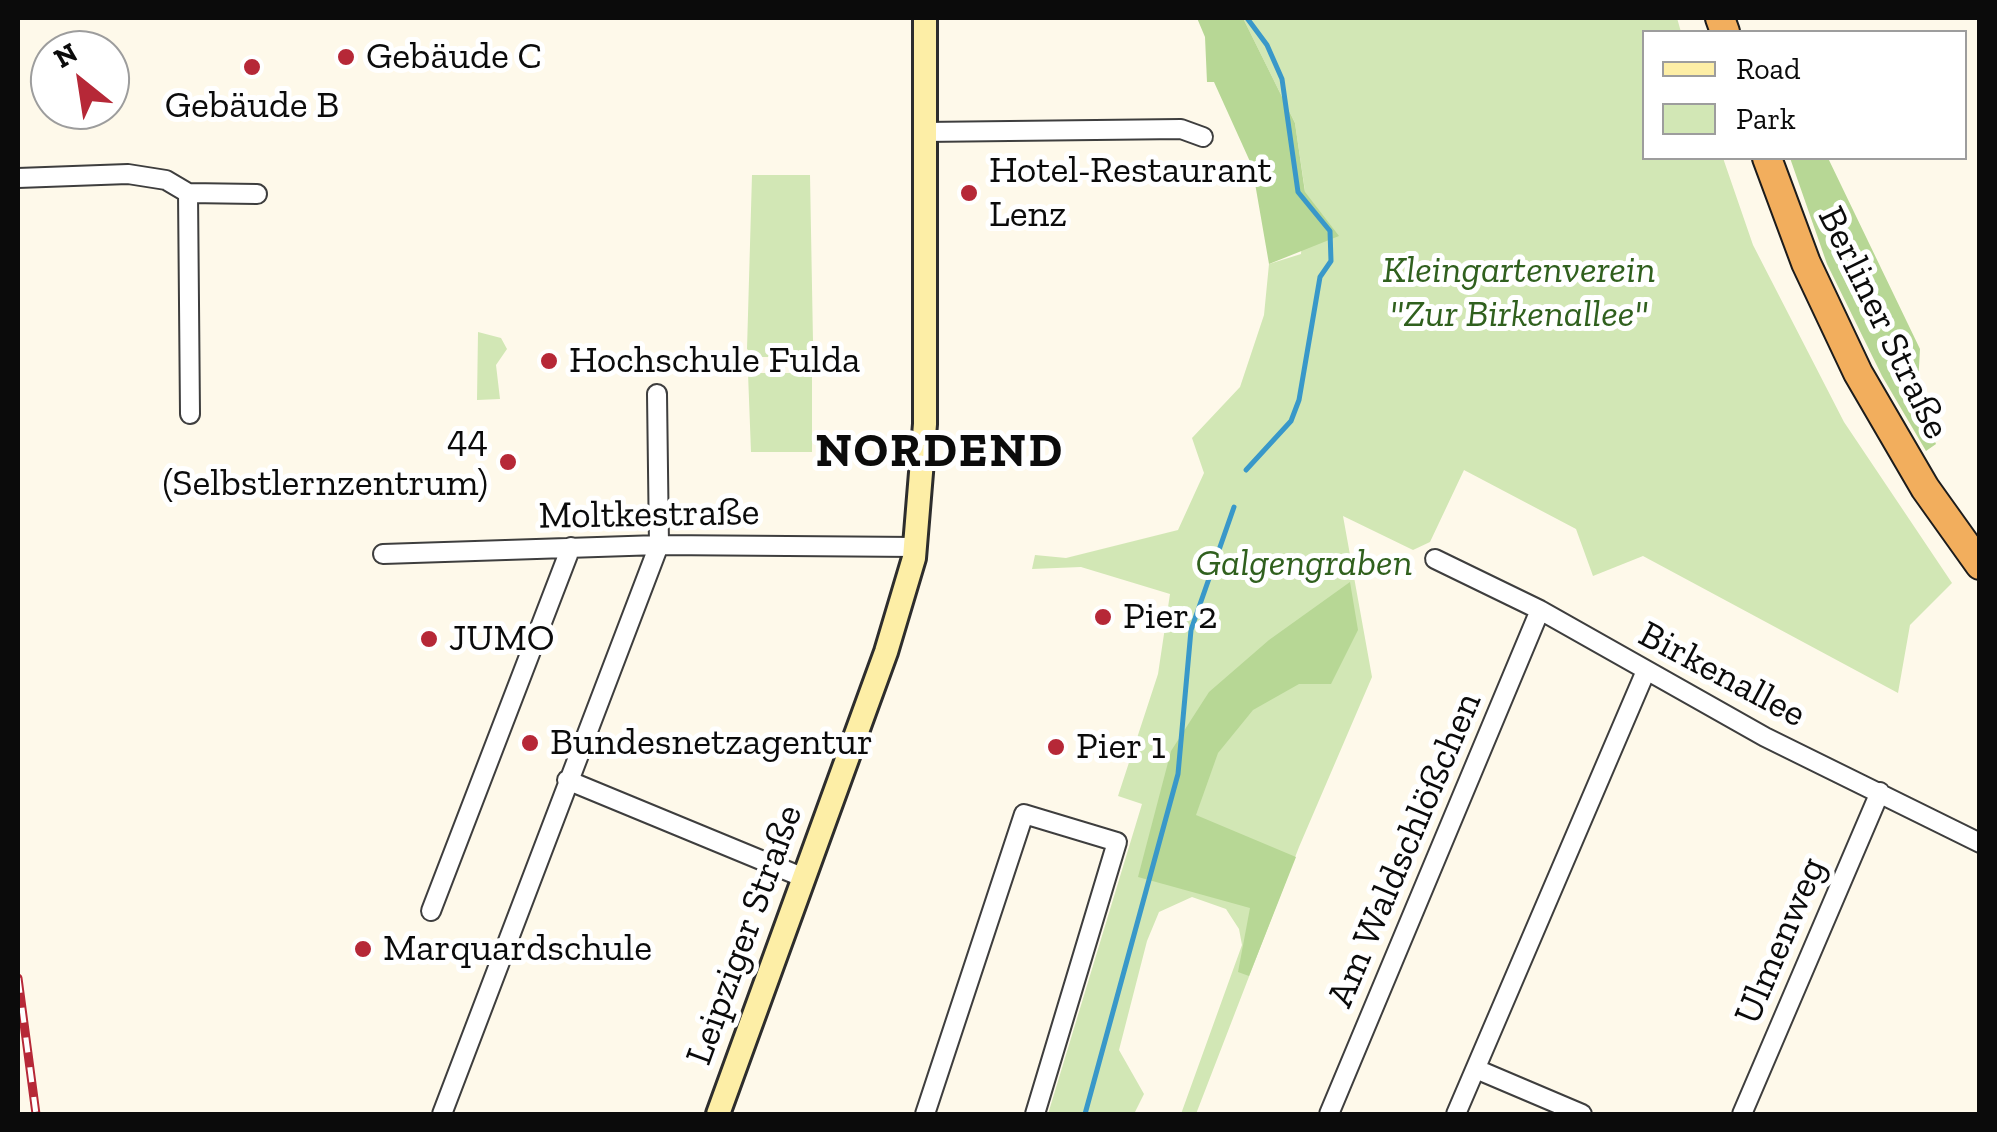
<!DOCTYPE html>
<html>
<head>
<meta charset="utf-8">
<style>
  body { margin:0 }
  #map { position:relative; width:1997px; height:1132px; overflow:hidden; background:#fef9ea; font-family:"Zilla Slab",serif }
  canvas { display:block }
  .frame { position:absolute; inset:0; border:20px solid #0b0b0b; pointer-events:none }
  .legend { position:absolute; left:1642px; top:30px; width:325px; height:130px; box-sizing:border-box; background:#fff; border:2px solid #9d9d9d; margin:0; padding:12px 18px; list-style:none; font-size:30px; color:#0b0b0b }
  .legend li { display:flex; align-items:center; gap:20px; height:50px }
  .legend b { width:50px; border:2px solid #9d9d9d }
  .north { position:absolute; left:30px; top:30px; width:100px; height:100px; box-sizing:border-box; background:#fff; border:2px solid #9d9d9d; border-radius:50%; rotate:330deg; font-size:28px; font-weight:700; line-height:40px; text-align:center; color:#0b0b0b }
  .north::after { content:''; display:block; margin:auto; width:35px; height:45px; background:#b62837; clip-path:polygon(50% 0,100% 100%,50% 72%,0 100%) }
</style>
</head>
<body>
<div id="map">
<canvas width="1997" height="1132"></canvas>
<div class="frame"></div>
<ul class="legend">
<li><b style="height:12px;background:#fdeea6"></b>Road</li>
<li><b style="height:28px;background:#d2e7b5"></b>Park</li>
</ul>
<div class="north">N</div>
</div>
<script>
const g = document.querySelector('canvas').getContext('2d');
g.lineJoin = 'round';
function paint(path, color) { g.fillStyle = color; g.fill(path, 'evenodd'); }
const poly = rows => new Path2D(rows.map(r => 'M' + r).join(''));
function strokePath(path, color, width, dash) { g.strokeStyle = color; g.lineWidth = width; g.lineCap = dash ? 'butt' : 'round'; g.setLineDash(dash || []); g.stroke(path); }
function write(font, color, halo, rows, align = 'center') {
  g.font = font + ' "Zilla Slab",serif'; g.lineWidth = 10; g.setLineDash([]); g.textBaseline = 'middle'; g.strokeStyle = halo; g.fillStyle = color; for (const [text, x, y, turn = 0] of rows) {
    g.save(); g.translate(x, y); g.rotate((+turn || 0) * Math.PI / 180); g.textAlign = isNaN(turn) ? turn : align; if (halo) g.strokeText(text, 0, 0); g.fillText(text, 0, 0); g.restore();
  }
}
paint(poly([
  [1243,18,1677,18,1681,32,1644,32,1644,158,1723,158,1753,245,1844,422,1952,583,1910,625,1898,693,1643,556,1593,576,1576,529,1464,470,1430,542,1413,550,1343,516,1372,677,1299,847,1196,1114,1181,1114,1242,945,1239,929,1226,909,1192,897,1159,912,1147,941,1119,1050,1144,1094,1134,1114,1048,1114,1142,804,1118,796,1158,674,1170,594,1081,567,1032,569,1035,555,1066,558,1178,530,1204,473,1192,438,1240,387,1264,315,1269,264,1301,254,1305,191,1295,123],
  [752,175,810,175,813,342,806,357,755,357,747,349],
  [478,332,501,338,507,349,496,365,500,399,477,400],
  [748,373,812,373,812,452,751,452]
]), '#d2e7b5');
paint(poly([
  [1197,18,1243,18,1295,123,1305,192,1339,236,1269,264,1252,166,1214,82,1207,82,1205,37],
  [1790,158,1828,158,1920,349,1917,403,1936,444,1926,451,1882,376,1827,264],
  [1350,582,1358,630,1331,684,1299,684,1253,710,1218,753,1196,815,1296,857,1249,976,1238,972,1250,908,1138,877,1171,751,1209,692,1269,640]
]), '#b7d795');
strokePath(poly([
  [1246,470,1291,421,1299,400,1320,277,1331,261,1330,231,1298,192,1282,79,1267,45,1247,18],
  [1085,1114,1178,774,1191,630,1234,507]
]), '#3998c9', 5);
const minor = poly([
  [924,132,1181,129,1203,137],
  [18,178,128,174,166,180,188,193,190,414],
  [188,193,257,194],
  [383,554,659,545,916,547],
  [1435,559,1540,610,1765,737,1980,843],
  [567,780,802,877],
  [431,911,571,547],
  [1476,1069,1582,1114],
  [442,1114,659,545,657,394],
  [925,1114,1024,814,1117,842,1035,1114],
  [1329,1114,1540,610],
  [1456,1114,1645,673],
  [1742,1114,1880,792]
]);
const secondary = poly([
  [718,1114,886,652,914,558,925,424,925,18]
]);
const trunk = poly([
  [1720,18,1725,32],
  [1767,158,1806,263,1858,373,1925,488,1980,565]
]);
strokePath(minor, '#3e3e3e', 22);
strokePath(secondary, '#2d2d2d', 28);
strokePath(trunk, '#1c1c1c', 32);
strokePath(minor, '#fff', 18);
strokePath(secondary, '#fdeea6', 22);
strokePath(trunk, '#f2ae5d', 28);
const rail = poly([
  [18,978,36,1114]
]);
strokePath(rail, '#b62837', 9);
strokePath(rail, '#fff', 5, [15]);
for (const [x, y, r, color] of [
  [346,57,10,"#b62837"],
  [252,67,10,"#b62837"],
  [969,193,10,"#b62837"],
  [549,361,10,"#b62837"],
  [508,462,10,"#b62837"],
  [1103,617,10,"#b62837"],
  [429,639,10,"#b62837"],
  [530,743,10,"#b62837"],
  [1056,747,10,"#b62837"],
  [363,949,10,"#b62837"]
]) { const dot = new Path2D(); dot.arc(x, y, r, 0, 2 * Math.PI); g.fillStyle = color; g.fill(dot); strokePath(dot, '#fff', 4); }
write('38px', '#0b0b0b', '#fff', [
  ["Gebäude C",366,57],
  ["Gebäude B",252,106,"center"],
  ["Hotel-Restaurant",989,171],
  ["Lenz",989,215],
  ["Hochschule Fulda",569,361],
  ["44",488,440,"right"],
  ["(Selbstlernzentrum)",488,484,"right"],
  ["Pier 2",1123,617],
  ["JUMO",449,639],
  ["Bundesnetzagentur",550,743],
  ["Pier 1",1076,747],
  ["Marquardschule",383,949]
], 'left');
write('italic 38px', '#30601e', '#fff', [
  ["Kleingartenverein",1519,271],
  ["\"Zur Birkenallee\"",1519,315],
  ["Galgengraben",1304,564]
]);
write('38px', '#0b0b0b', '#fff', [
  ["Berliner Straße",1883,323,64],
  ["Moltkestraße",649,515,-1],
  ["Birkenallee",1722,675,28],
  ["Am Waldschlößchen",1405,850,-67],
  ["Leipziger Straße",745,935,-70],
  ["Ulmenweg",1781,941,-67]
]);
g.letterSpacing = '2.5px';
write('bold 48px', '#0b0b0b', '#fff', [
  ["NORDEND",940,452]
]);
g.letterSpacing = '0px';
</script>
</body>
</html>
